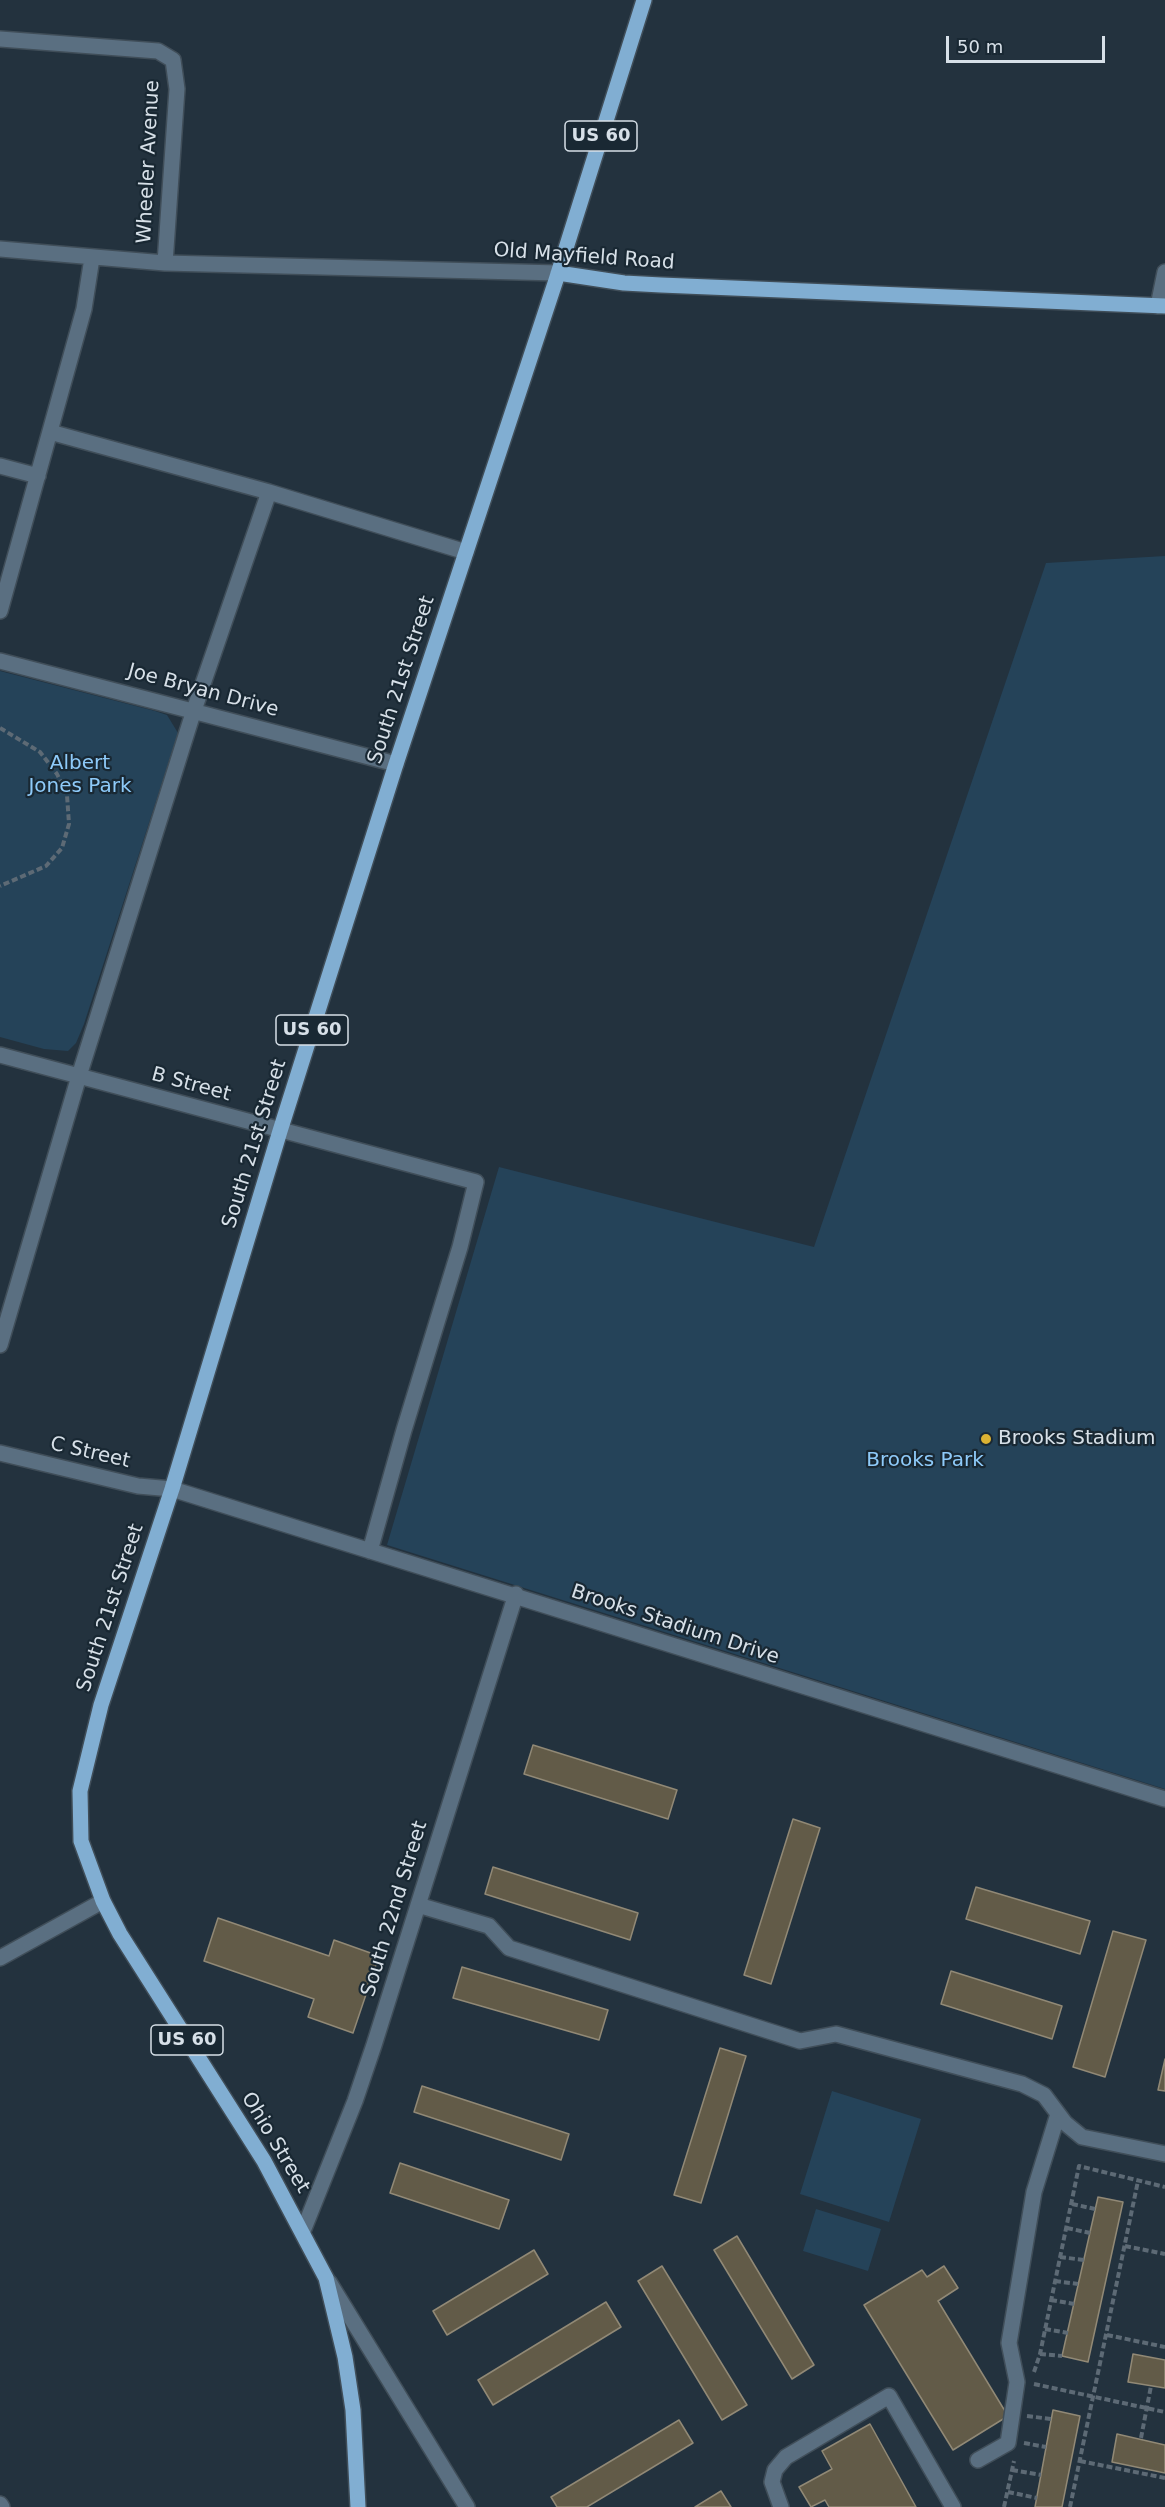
<!DOCTYPE html>
<html>
<head>
<meta charset="utf-8">
<style>
  body { margin:0 }
  #map { position:relative; width:1165px; height:2507px; overflow:hidden; background:#23323e; font-family:"DejaVu Sans",sans-serif }
  canvas { display:block }
  .scale { position:absolute; left:946px; top:36px; width:159px; height:27px; box-sizing:border-box; border:3px solid #d7e0e8; border-top:0; padding-left:8px; font-size:18px; line-height:21px; white-space:nowrap; color:#d7e0e8; -webkit-text-stroke:4px #192833; paint-order:stroke }
</style>
</head>
<body>
<div id="map">
<canvas width="1165" height="2507"></canvas>
<div class="scale">50 m</div>
</div>
<script>
const g = document.querySelector('canvas').getContext('2d');
g.lineJoin = 'round';
function paint(path, color) { g.fillStyle = color; g.fill(path, 'evenodd'); }
const poly = rows => new Path2D(rows.map(r => 'M' + r).join(''));
function strokePath(path, color, width, dash) { g.strokeStyle = color; g.lineWidth = width; g.lineCap = dash ? 'butt' : 'round'; g.setLineDash(dash || []); g.stroke(path); }
function write(font, color, halo, rows, align = 'center') {
  g.font = font + ' "DejaVu Sans",sans-serif'; g.lineWidth = 4.5; g.setLineDash([]); g.textBaseline = 'middle'; g.strokeStyle = halo; g.fillStyle = color; for (const [text, x, y, turn = 0] of rows) {
    g.save(); g.translate(x, y); g.rotate((+turn || 0) * Math.PI / 180); g.textAlign = isNaN(turn) ? turn : align; if (halo) g.strokeText(text, 0, 0); g.fillText(text, 0, 0); g.restore();
  }
}
paint(poly([
  [1165,556,1165,1789,387,1545,499,1167,814,1247,1046,563],
  [0,671,155,711,167,715,178,733,84,1024,76,1043,68,1051,44,1049,0,1037],
  [832,2091,921,2119,889,2222,800,2194],
  [816,2209,881,2229,868,2271,803,2251]
]), '#254359');
const building = poly([
  [533,1745,677,1790,668,1819,524,1774,533,1745],
  [793,1819,820,1828,771,1984,744,1975,793,1819],
  [493,1867,638,1913,630,1940,485,1894,493,1867],
  [976,1887,1090,1921,1080,1954,966,1919,976,1887],
  [218,1918,329,1956,334,1940,379,1956,353,2033,308,2017,314,1999,204,1961,218,1918],
  [1113,1931,1146,1940,1105,2077,1073,2067,1113,1931],
  [462,1967,608,2010,599,2040,453,1998,462,1967],
  [951,1971,1062,2006,1052,2039,941,2004,951,1971],
  [720,2048,746,2056,701,2203,674,2195,720,2048],
  [1165,2059,1165,2091,1158,2090,1165,2059],
  [422,2086,569,2134,561,2160,414,2112,422,2086],
  [400,2163,509,2200,499,2229,390,2193,400,2163],
  [1098,2197,1123,2202,1088,2362,1062,2356,1098,2197],
  [737,2236,814,2365,792,2379,714,2250,737,2236],
  [534,2250,548,2274,447,2335,433,2311,534,2250],
  [662,2266,747,2405,722,2420,638,2281,662,2266],
  [944,2266,958,2288,938,2301,1008,2416,953,2450,864,2305,922,2270,927,2277,944,2266],
  [606,2302,621,2327,493,2405,478,2380,606,2302],
  [1133,2354,1165,2360,1165,2388,1128,2382,1133,2354],
  [1053,2410,1080,2416,1062,2507,1035,2507,1053,2410],
  [679,2420,693,2443,587,2507,557,2507,551,2497,679,2420],
  [870,2424,916,2507,829,2507,825,2500,811,2507,799,2487,832,2469,822,2451,870,2424],
  [1117,2434,1165,2445,1165,2473,1112,2462,1117,2434],
  [721,2491,731,2507,695,2507,721,2491]
]);
paint(building, '#625b48');
strokePath(building, '#918976', 1.5);
const minor = poly([
  [0,39,158,51,173,60,177,89,165,263],
  [0,249,165,263,558,273],
  [1158,306,1165,272],
  [50,432,269,492,466,552],
  [0,466,38,476],
  [0,611,84,309,92,258],
  [0,661,396,764],
  [0,1055,476,1182,460,1247,404,1430,370,1551],
  [0,1345,79,1076,194,710,269,492],
  [0,1453,138,1486,172,1489,1165,1799],
  [418,1905,489,1926,509,1948,800,2041,836,2034,1022,2084,1044,2095,1065,2123,1082,2137,1165,2154],
  [0,1958,103,1901],
  [303,2231,355,2101,374,2045,516,1594],
  [329,2282,467,2507],
  [978,2460,1008,2443,1017,2382,1009,2343,1034,2192,1058,2114],
  [0,2504,2,2507],
  [781,2507,772,2482,775,2470,786,2457,889,2396,953,2507]
]);
const major = poly([
  [558,273,624,283,661,285,1165,306],
  [358,2507,353,2410,345,2357,326,2278,264,2161,120,1934,103,1901,81,1841,80,1791,101,1705,172,1489,280,1131,396,764,556,280,644,0]
]);
strokePath(minor, '#404e59', 18);
strokePath(major, '#404e59', 18);
strokePath(poly([
  [0,728,40,752,57,774,67,795,69,824,62,848,46,866,0,886],
  [1072,2204,1095,2209],
  [1067,2228,1090,2233],
  [1125,2246,1165,2254],
  [1060,2257,1084,2260],
  [1055,2281,1078,2284],
  [1051,2300,1074,2304],
  [1045,2329,1068,2333],
  [1107,2335,1165,2347],
  [1040,2354,1062,2356],
  [1034,2372,1040,2354,1079,2166,1165,2187],
  [1034,2384,1165,2412],
  [1027,2416,1051,2419],
  [1141,2438,1151,2386],
  [1024,2443,1046,2447],
  [1080,2461,1165,2478],
  [1012,2470,1041,2475],
  [1008,2492,1037,2498],
  [1004,2507,1014,2461],
  [1070,2507,1138,2181]
]), '#5d6a75', 4, [6, 3]);
strokePath(minor, '#5a6f81', 15);
strokePath(major, '#81aed2', 15);
for (const [x, y, r, color] of [
  [986,1439,6,"#dbb233"]
]) { const dot = new Path2D(); dot.arc(x, y, r, 0, 2 * Math.PI); g.fillStyle = color; g.fill(dot); strokePath(dot, '#192833', 2); }
for (const [x, y, w] of [
  [601,136,72],
  [312,1030,72],
  [187,2040,72]
]) { const box = new Path2D(); box.roundRect(x - w / 2, y - 15, w, 30, 4.5); g.fillStyle = '#192833'; g.fill(box); strokePath(box, '#d7e0e8', 1.5); }
write('bold 18px', '#d7e0e8', null, [
  ["US 60",601,136],
  ["US 60",312,1030],
  ["US 60",187,2040]
]);
write('20px', '#d7e0e8', '#192833', [
  ["Wheeler Avenue",149,162,-87],
  ["Old Mayfield Road",584,257,4],
  ["South 21st Street",402,680,-72],
  ["Joe Bryan Drive",203,691,15],
  ["B Street",191,1085,15],
  ["South 21st Street",255,1144,-73],
  ["C Street",90,1453,13],
  ["South 21st Street",111,1608,-72],
  ["Brooks Stadium Drive",675,1625,18],
  ["South 22nd Street",395,1909,-73],
  ["Ohio Street",275,2143,59]
]);
write('20px', '#8ecaf9', '#192833', [
  ["Albert",80,764],
  ["Jones Park",80,787],
  ["Brooks Park",925,1461]
]);
write('20px', '#d7e0e8', '#192833', [
  ["Brooks Stadium",998,1439]
], 'left');
</script>
</body>
</html>
